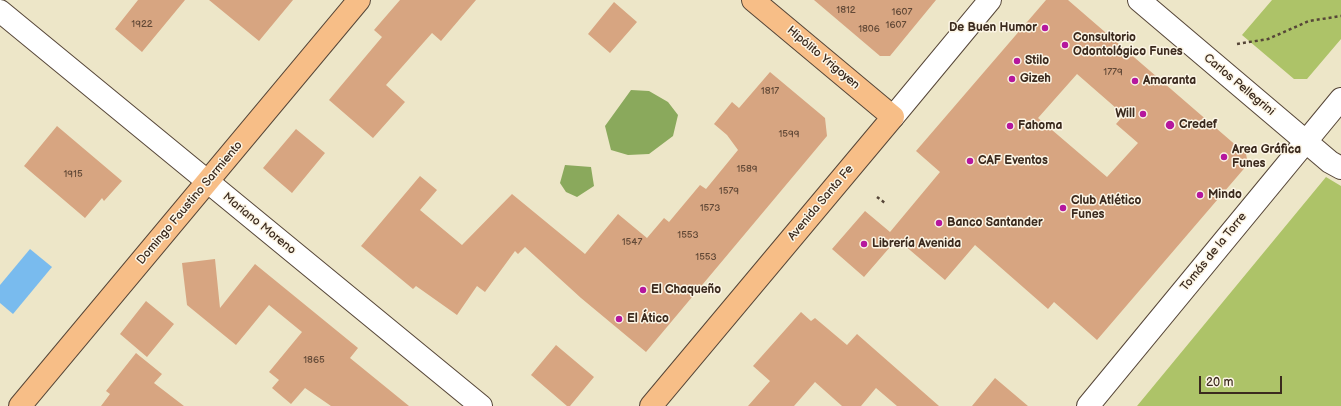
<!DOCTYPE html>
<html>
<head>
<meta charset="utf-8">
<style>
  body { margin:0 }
  #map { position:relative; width:1341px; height:406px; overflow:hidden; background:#ede6c8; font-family:"Balsamiq Sans",sans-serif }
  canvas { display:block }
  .scale { position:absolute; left:1199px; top:376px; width:83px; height:18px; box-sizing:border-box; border:2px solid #3b2a1e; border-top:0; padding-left:5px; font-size:12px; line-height:14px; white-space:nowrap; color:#3b2a1e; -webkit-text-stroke:3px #fcf5e5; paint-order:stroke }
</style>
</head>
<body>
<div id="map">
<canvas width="1341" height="406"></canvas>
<div class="scale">20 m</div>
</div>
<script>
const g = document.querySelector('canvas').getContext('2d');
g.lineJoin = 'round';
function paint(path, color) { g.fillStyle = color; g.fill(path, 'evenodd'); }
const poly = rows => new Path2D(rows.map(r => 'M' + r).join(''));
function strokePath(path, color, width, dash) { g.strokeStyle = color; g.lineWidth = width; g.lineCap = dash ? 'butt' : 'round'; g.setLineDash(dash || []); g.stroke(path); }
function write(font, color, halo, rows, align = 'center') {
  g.font = font + ' "Balsamiq Sans",sans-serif'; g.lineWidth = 3; g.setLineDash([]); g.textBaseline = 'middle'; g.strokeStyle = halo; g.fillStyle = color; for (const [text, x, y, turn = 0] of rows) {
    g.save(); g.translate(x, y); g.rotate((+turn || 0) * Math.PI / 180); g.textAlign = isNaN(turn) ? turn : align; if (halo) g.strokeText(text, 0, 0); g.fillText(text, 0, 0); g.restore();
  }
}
paint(poly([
  [1272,0,1341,0,1341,39,1307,79,1294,79,1242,35],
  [1326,177,1341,186,1341,406,1137,406]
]), '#adc368');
paint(poly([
  [631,90,649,91,668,102,678,115,673,136,649,154,628,155,611,150,605,126],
  [565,165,591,167,594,186,577,197,566,192,560,183]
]), '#8aa95c');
paint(poly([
  [30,249,52,267,13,314,0,303,0,285]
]), '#79bbee');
paint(poly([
  [138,0,185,0,142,52,115,29],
  [209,0,293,0,259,41],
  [400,0,476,0,441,41,432,33,386,85,405,102,373,138,329,100,382,37,374,30],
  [814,0,936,0,890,56,880,56],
  [1046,0,1068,0,1246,154,1248,164,1097,340,1054,302,1048,309,975,245,945,280,897,239,864,277,832,249,865,211,890,232,940,172,916,151],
  [1077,74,1124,115,1116,124,1138,143,1107,177,1038,118],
  [614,2,637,22,610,53,588,34],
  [770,72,825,118,827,136,646,352,581,298,525,247,518,254,515,251,485,292,477,286,457,315,416,286,413,289,361,246,420,176,437,190,420,210,462,245,512,194,585,254,618,214,647,238,664,218,669,222,700,185,706,189,738,150,727,135,714,124,732,102,739,108],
  [57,126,122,181,104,201,102,198,85,218,24,166],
  [296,129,325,153,292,193,263,168],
  [215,259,220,308,255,264,358,348,350,358,409,406,331,406,305,388,291,404,272,388,279,380,269,372,302,332,269,305,236,345,187,305,182,263],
  [146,301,174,324,147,357,120,334],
  [801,312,811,321,815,318,847,345,857,334,939,406,897,406,876,388,861,406,842,406,815,382,794,406,748,406,770,381,753,366],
  [556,345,594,377,570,406,567,406,531,375],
  [136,353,162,374,154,383,184,406,101,406,110,394,106,391],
  [995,378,1028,406,972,406]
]), '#d7a581');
const minor = poly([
  [1139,0,1330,162,1341,168],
  [0,11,481,406],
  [893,117,990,0],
  [1088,406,1341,99]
]);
const major = poly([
  [20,406,359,0],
  [651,406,893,117,753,0]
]);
strokePath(minor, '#564638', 24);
strokePath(major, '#564638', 24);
strokePath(poly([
  [1237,44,1268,39,1309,21,1341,16],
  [877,197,885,203]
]), '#564638', 2.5, [3, 3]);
strokePath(minor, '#fff', 22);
strokePath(major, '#f7be87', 22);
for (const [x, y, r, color] of [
  [1045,28,4,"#b5179e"],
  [1065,45,4,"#b5179e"],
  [1017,61,4,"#b5179e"],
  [1012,79,4,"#b5179e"],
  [1135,81,4,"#b5179e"],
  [1143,114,4,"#b5179e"],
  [1170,125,5,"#b5179e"],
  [1010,126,4,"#b5179e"],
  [1224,157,4,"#b5179e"],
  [970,161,4,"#b5179e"],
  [1200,195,4,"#b5179e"],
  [1063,208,4,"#b5179e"],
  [939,223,4,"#b5179e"],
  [864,244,4,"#b5179e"],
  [643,290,4,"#b5179e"],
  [619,319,4,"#b5179e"]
]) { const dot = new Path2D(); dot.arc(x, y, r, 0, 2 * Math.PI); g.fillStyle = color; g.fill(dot); strokePath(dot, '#fcf5e5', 1.5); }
write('10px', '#624937', null, [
  ["1812",846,10],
  ["1607",902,12],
  ["1922",142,24],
  ["1607",896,25],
  ["1806",869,29],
  ["1779",1113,72],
  ["1817",770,91],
  ["1599",789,134],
  ["1589",747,169],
  ["1915",73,174],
  ["1579",729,191],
  ["1573",710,208],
  ["1553",688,235],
  ["1547",632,242],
  ["1553",706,257],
  ["1865",314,360]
]);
write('bold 12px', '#3b2a1e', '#fcf5e5', [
  ["De Buen Humor",1037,28,"right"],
  ["Consultorio",1073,38],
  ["Odontológico Funes",1073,52],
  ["Stilo",1025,61],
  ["Gizeh",1020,79],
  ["Amaranta",1143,81],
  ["Will",1135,114,"right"],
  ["Credef",1179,125],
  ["Fahoma",1018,126],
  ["Area Gráfica",1232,150],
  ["Funes",1232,164],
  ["CAF Eventos",978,161],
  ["Mindo",1208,195],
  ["Club Atlético",1071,201],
  ["Funes",1071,215],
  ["Banco Santander",947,223],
  ["Librería Avenida",872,244],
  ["El Chaqueño",651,290],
  ["El Ático",627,319]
], 'left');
write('12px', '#3b2a1e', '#fcf5e5', [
  ["Hipólito Yrigoyen",823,58,40],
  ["Carlos Pellegrini",1239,85,40],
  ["Domingo Faustino Sarmiento",190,203,-50],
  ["Avenida Santa Fe",821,203,-50],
  ["Mariano Moreno",259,224,39],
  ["Tomás de la Torre",1214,252,-51]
]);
</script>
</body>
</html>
